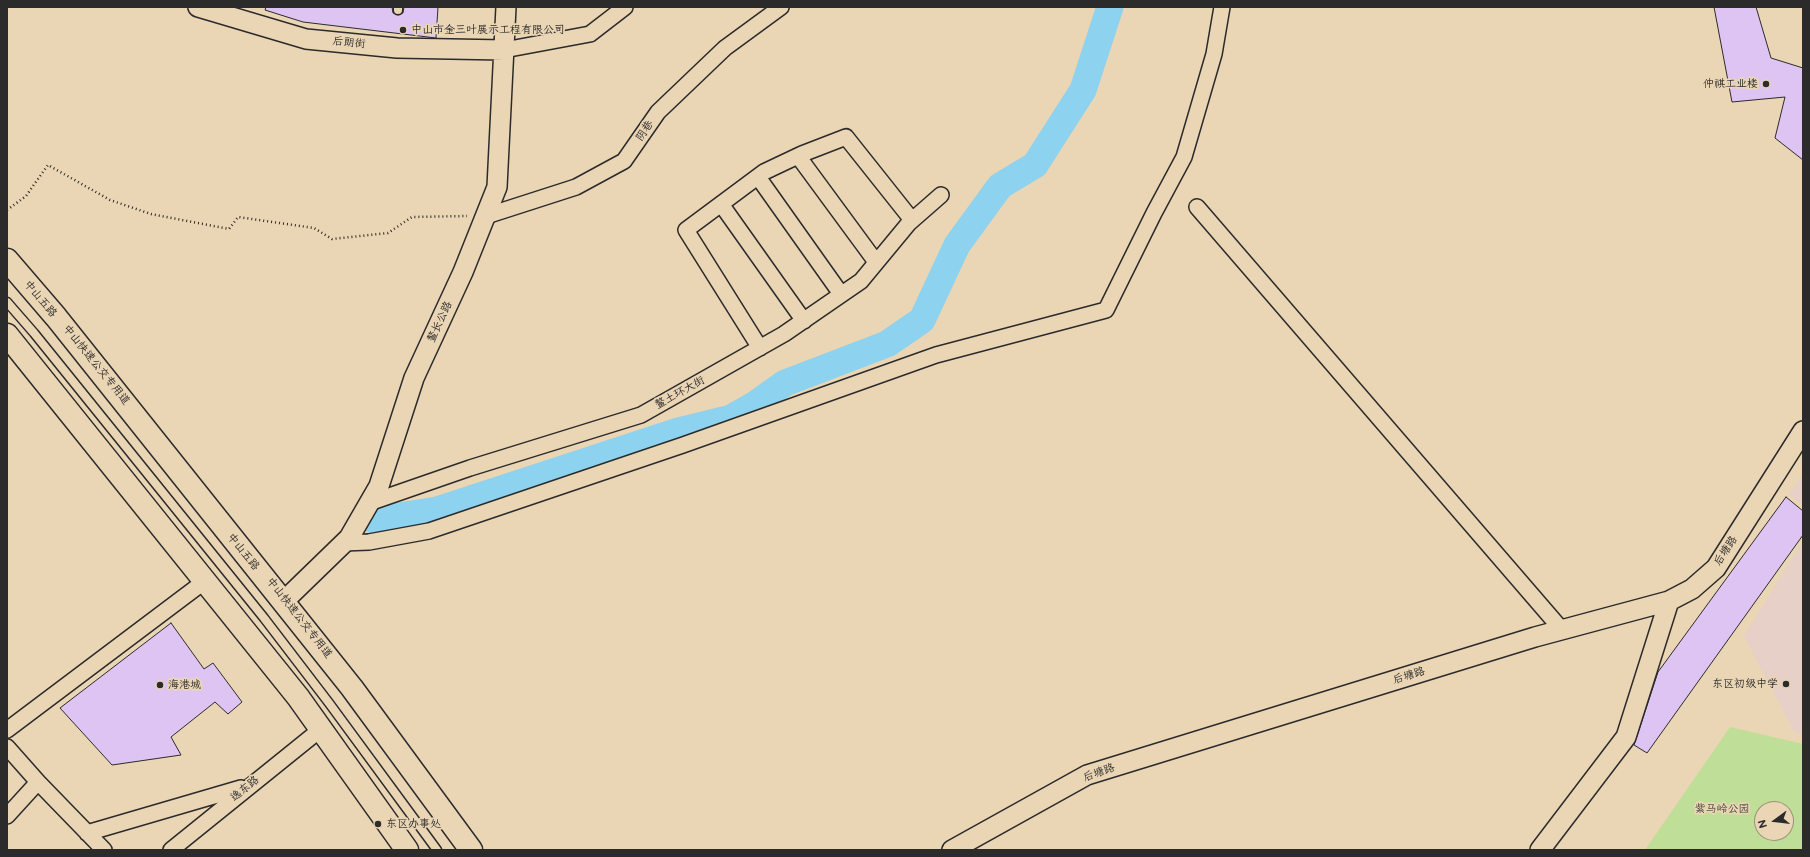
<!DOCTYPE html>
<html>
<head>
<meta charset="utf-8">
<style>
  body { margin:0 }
  #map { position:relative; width:1810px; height:857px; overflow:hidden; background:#ead5b4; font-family:"Balsamiq Sans",sans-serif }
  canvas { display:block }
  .frame { position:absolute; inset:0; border:8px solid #2b2b2b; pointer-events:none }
  .north { position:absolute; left:1754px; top:801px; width:40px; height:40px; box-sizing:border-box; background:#ead5b4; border:1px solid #9e917d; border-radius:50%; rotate:255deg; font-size:11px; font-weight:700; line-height:16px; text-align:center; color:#2b2b2b }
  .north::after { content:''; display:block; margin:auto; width:14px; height:18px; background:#2b2b2b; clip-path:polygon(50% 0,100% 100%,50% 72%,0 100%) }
</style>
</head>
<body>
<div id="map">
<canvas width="1810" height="857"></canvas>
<div class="frame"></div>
<div class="north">N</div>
</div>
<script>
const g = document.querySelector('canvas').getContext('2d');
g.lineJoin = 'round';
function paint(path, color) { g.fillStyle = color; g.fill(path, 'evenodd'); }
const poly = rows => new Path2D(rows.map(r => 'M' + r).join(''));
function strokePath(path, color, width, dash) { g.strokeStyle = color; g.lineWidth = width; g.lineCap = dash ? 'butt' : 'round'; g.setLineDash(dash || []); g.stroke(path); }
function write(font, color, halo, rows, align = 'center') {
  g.font = font + ' "Balsamiq Sans","LXGW WenKai TC",sans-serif'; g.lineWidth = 3.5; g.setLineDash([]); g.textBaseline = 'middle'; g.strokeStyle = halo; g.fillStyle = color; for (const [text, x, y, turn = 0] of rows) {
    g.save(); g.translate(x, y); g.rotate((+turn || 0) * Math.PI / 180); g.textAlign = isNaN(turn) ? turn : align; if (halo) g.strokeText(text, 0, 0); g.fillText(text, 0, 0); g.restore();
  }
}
paint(poly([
  [1803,475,1803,506,1789,494],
  [1803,541,1803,734,1794,732,1744,636]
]), '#e6d0c7');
paint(poly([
  [1730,727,1803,744,1803,850,1645,850],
  [1762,809,1786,809,1786,833,1762,833]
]), '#bfde97');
strokePath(poly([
  [374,520,437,510,678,431,731,418,754,405,785,383,887,344,922,320,957,245,1000,186,1035,165,1083,90,1110,7]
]), '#8dd2ee', 27);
const building = poly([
  [266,7,392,7,393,13,398,15,403,13,404,7,438,7,436,38,303,22,265,10,266,7],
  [1714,7,1756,7,1771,58,1803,68,1803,160,1775,138,1785,97,1732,102,1714,7],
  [1786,497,1803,511,1803,535,1647,753,1634,745,1658,672,1786,497],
  [171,623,204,669,213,663,242,702,228,714,215,702,171,737,181,755,112,765,60,708,171,623]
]);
paint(building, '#dec4f3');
strokePath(building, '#2b2b2b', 1);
const service = poly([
  [398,10,398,7],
  [7,302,34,333,264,618,329,703,437,850]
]);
const minor = poly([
  [504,50,590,34,625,7],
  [798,156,876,262],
  [758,177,841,294],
  [721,204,804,321],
  [1197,207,1562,630],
  [486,216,576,187,624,161,658,112,725,48,781,7],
  [760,348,686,230,764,172,802,154,846,137,912,220],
  [369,503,470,468,641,415,784,334,861,281,909,223,941,195],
  [343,543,369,542,429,531,683,445,936,355,1106,310,1154,213,1184,157,1214,54,1222,7],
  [7,730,205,581],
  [7,747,38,782],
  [7,816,38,782,104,850],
  [87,833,241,788],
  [171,850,321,729]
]);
const tertiary = poly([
  [198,7,306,39,397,48,504,50],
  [283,602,349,538,379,486,414,378,463,272,497,187,506,7],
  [952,850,1087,775,1535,637,1669,601,1692,589,1716,568,1803,431],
  [1540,850,1626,737,1669,601]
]);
const secondary = poly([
  [7,260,56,317,352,688,471,850],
  [7,335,298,697,407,850]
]);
strokePath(service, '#2b2b2b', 11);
strokePath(minor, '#2b2b2b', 18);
strokePath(tertiary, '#2b2b2b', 22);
strokePath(secondary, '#2b2b2b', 25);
strokePath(poly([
  [7,210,26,196,48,165,110,200,151,214,229,229,238,217,314,228,332,239,388,233,412,217,467,216]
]), '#2b2b2b', 2.5, [1, 3]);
strokePath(service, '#ead5b4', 8);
strokePath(minor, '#ead5b4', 15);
strokePath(tertiary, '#ead5b4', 19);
strokePath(secondary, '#ead5b4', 22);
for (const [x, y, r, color] of [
  [403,30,4,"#2b2b2b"],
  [1766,84,4,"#2b2b2b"],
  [1786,684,4,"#2b2b2b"],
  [160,685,4,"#2b2b2b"],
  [378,824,4,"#2b2b2b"]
]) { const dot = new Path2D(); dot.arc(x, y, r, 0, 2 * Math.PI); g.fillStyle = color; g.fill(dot); strokePath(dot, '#ead5b4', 1.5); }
write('11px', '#2b2b2b', '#ead5b4', [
  ["中山市金三叶展示工程有限公司",411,30],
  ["仲祺工业楼",1758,84,"right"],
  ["东区初级中学",1778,684,"right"],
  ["海港城",168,685],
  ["东区办事处",386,824]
], 'left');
write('11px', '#2b2b2b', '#ead5b4', [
  ["后朗街",349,43,6],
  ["阴巷",645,131,-56],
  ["中山五路",40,299,50],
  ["鳌长公路",440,322,-65],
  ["中山快速公交专用道",96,365,51],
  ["鳌土环大街",680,393,-29],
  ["后塘路",1726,551,-57],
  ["中山五路",243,552,51],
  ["中山快速公交专用道",299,618,52],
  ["后塘路",1409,676,-17],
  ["后塘路",1099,773,-20],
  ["逸东路",245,789,-39]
]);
write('11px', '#41463b', '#ead5b4', [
  ["紫马岭公园",1722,809]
]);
</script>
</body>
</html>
